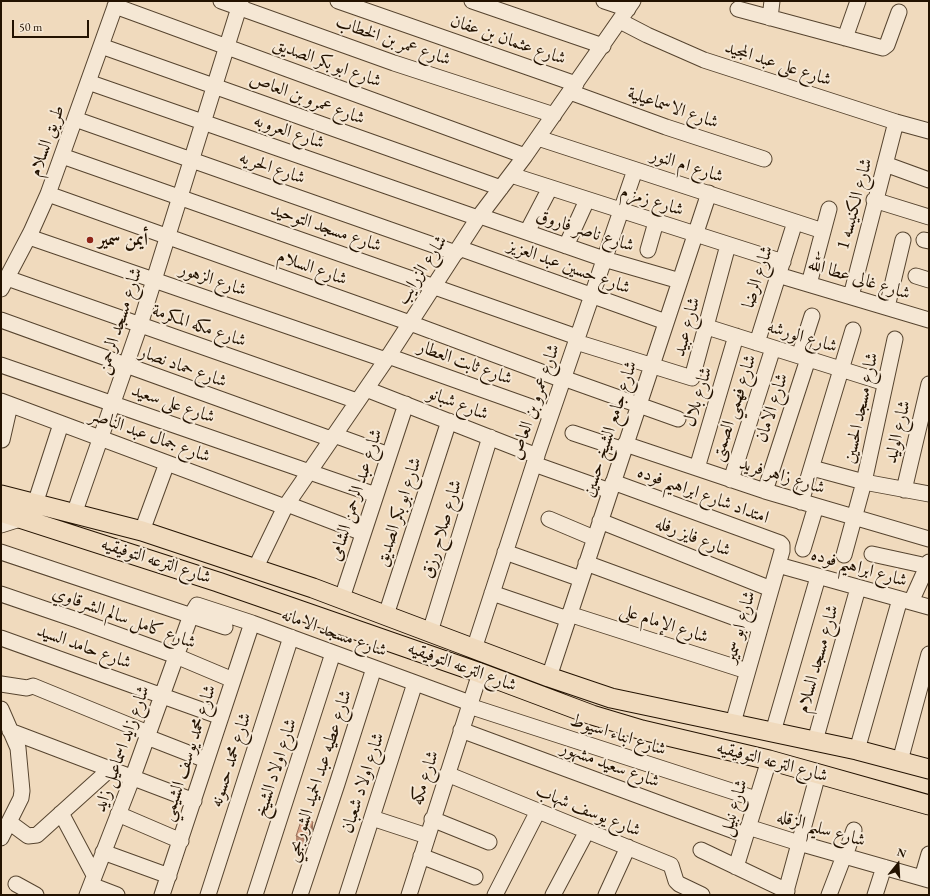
<!DOCTYPE html>
<html>
<head>
<meta charset="utf-8">
<style>
  body { margin:0 }
  #map { position:relative; width:930px; height:896px; overflow:hidden; background:#f0dabd; font-family:"EB Garamond",serif }
  canvas { display:block }
  .frame { position:absolute; inset:0; border:2px solid #231200; pointer-events:none }
  .north { position:absolute; left:878px; top:844px; width:40px; height:40px; -webkit-text-stroke:3px #f5e7d4; paint-order:stroke; rotate:18deg; font-size:11px; font-weight:700; line-height:16px; text-align:center; color:#231200 }
  .north::after { content:''; display:block; margin:auto; width:14px; height:18px; background:#231200; clip-path:polygon(50% 0,100% 100%,50% 72%,0 100%) }
  .scale { position:absolute; left:12px; top:20px; width:77px; height:18px; box-sizing:border-box; border:2px solid #231200; border-top:0; padding-left:5px; font-size:12px; line-height:14px; white-space:nowrap; color:#231200; -webkit-text-stroke:3px #f5e7d4; paint-order:stroke }
</style>
</head>
<body>
<div id="map">
<canvas width="930" height="896"></canvas>
<div class="frame"></div>
<div class="north">N</div>
<div class="scale">50 m</div>
</div>
<script>
const g = document.querySelector('canvas').getContext('2d');
g.lineJoin = 'round';
const poly = rows => new Path2D(rows.map(r => 'M' + r).join(''));
function strokePath(path, color, width, dash) { g.strokeStyle = color; g.lineWidth = width; g.lineCap = dash ? 'butt' : 'round'; g.setLineDash(dash || []); g.stroke(path); }
function paint(path, color) { g.fillStyle = color; g.fill(path, 'evenodd'); }
function write(font, color, halo, rows, align = 'center') {
  g.font = font + ' "EB Garamond",Amiri,serif'; g.lineWidth = 4; g.setLineDash([]); g.textBaseline = 'middle'; g.strokeStyle = halo; g.fillStyle = color; for (const [text, x, y, turn = 0] of rows) {
    g.save(); g.translate(x, y); g.rotate((+turn || 0) * Math.PI / 180); g.textAlign = isNaN(turn) ? turn : align; if (halo) g.strokeText(text, 0, 0); g.fillText(text, 0, 0); g.restore();
  }
}
const minor = poly([
  [221,1,394,63,554,115],
  [338,1,576,84],
  [472,1,603,46],
  [604,1,628,9],
  [115,6,525,156],
  [738,9,883,48,887,45,899,12],
  [770,18,772,1],
  [620,21,647,35,704,60,896,122,929,131],
  [845,38,858,1],
  [101,46,501,188],
  [88,82,478,218],
  [570,92,666,127,764,159],
  [75,119,456,253],
  [538,138,823,231],
  [62,156,577,337],
  [885,164,929,180],
  [511,175,783,262],
  [48,194,410,323,563,380],
  [874,200,929,217],
  [480,216,604,259,680,281],
  [527,232,550,188],
  [29,237,386,360],
  [924,240,929,241],
  [566,246,587,200],
  [459,248,666,322],
  [648,250,656,222],
  [778,275,929,320],
  [916,276,929,280],
  [7,278,357,401],
  [809,284,829,209],
  [1,289,31,232,48,194,117,1],
  [851,296,896,122],
  [887,307,903,240],
  [1,320,331,439],
  [707,327,885,383],
  [576,342,692,378,728,245],
  [757,343,795,222],
  [388,356,551,414],
  [799,356,812,316],
  [1,365,376,495],
  [563,378,678,419],
  [366,389,537,456],
  [1,401,285,507],
  [573,433,624,450],
  [334,435,389,455],
  [2,440,10,405],
  [625,444,765,491,929,539],
  [534,464,610,491],
  [697,468,736,336],
  [812,468,864,482,929,494],
  [731,480,773,348],
  [613,482,780,543,782,545,782,551,733,723],
  [904,490,929,384],
  [765,491,808,359],
  [801,502,853,330],
  [35,504,61,424],
  [287,504,363,533],
  [74,514,140,325,241,1],
  [549,519,594,538],
  [600,521,771,589],
  [1,525,23,518],
  [142,531,167,463],
  [803,549,816,506],
  [1,552,225,627],
  [505,552,581,579],
  [872,554,927,566],
  [844,555,864,482,895,339],
  [586,563,760,627],
  [778,565,929,607],
  [255,569,285,507,386,360,478,218,525,156,633,1],
  [492,593,568,619],
  [1,594,77,620,176,656,233,680],
  [342,598,406,404],
  [911,602,929,562],
  [569,614,747,671],
  [386,615,449,421],
  [430,632,490,437],
  [1,638,221,717],
  [474,649,534,464,635,170],
  [549,677,709,193],
  [1,684,27,688,33,686,148,733],
  [469,706,756,799],
  [1,709,18,748,22,791,21,798,1,838],
  [461,730,745,835],
  [10,731,194,801],
  [773,732,818,577],
  [147,737,206,760],
  [815,741,858,588],
  [857,750,900,599],
  [900,761,929,654],
  [447,774,671,865,676,881,679,884,702,895],
  [61,813,94,875],
  [118,814,181,841],
  [372,818,427,836],
  [432,819,489,842],
  [9,822,28,836,37,835,109,770],
  [748,827,799,843,929,880],
  [701,850,787,891],
  [103,852,169,876],
  [421,856,475,877],
  [845,856,854,830],
  [736,867,769,760],
  [922,878,929,854],
  [16,884,36,895],
  [91,885,117,895],
  [87,895,132,779,191,615,197,605,252,623,470,703],
  [162,895,252,623],
  [208,895,291,637],
  [255,895,333,653],
  [300,895,337,784,374,668],
  [347,895,415,683],
  [409,895,480,673],
  [495,895,538,811],
  [553,895,587,831],
  [606,895,628,847],
  [785,895,818,774],
  [829,895,844,856],
  [875,895,884,867]
]);
const major = poly([
  [1,495,142,531,313,588,549,677,611,698,857,750,929,769],
  [1,512,218,582,480,673,592,715,642,730,769,760,929,805]
]);
strokePath(minor, '#56442f', 17);
strokePath(major, '#231200', 21);
strokePath(minor, '#f5e7d4', 15);
strokePath(major, '#f0dabd', 19);
paint(poly([
  [313,828,307,846,296,842,296,836]
]), '#ba8a70');
paint(poly([
  [313,822,313,828,307,846,307,840]
]), '#97705b');
const building = poly([
  [302,818,313,822,307,840,296,836,302,818]
]);
paint(building, '#d8a082');
strokePath(building, '#97705b', 1);
for (const [x, y, r, color] of [
  [90,240,4,"#8f2418"]
]) { const dot = new Path2D(); dot.arc(x, y, r, 0, 2 * Math.PI); g.fillStyle = color; g.fill(dot); strokePath(dot, '#f5e7d4', 1.5); }
write('18px', '#231200', '#f5e7d4', [
  ["شارع عثمان بن عفان",508,40,19],
  ["شارع عمر بن الخطاب",393,41,19],
  ["شارع ابو بكر الصديق",327,63,20],
  ["شارع على عبد المجيد",778,64,18],
  ["شارع عمرو بن العاص",307,99,20],
  ["شارع الاسماعيلية",673,108,19],
  ["شارع العروبه",289,132,19],
  ["طريق السلام",47,141,-70],
  ["شارع ام النور",687,166,18],
  ["شارع الحريه",272,168,19],
  ["شارع زمزم",652,201,18],
  ["شارع الكنيسه 1",855,204,-75],
  ["شارع مسجد التوحيد",326,228,19],
  ["شارع ناصر فاروق",585,231,18],
  ["شارع حسين عبد العزيز",569,267,20],
  ["شارع السلام",312,268,20],
  ["شارع الزرايب",422,270,-57],
  ["شارع الرضا",758,277,-72],
  ["شارع غالى عطا الله",859,279,17],
  ["شارع الزهور",213,280,19],
  ["شارع مسجد الرحمن",120,321,-72],
  ["شارع مكه المكرمة",199,326,19],
  ["شارع عبيد",687,327,-75],
  ["شارع الورشه",802,337,17],
  ["شارع ثابت العطار",465,363,20],
  ["شارع حماد نصار",183,367,20],
  ["شارع بلال",698,397,-73],
  ["شارع عمرو بن العاص",535,402,-71],
  ["شارع على سعيد",173,404,19],
  ["شارع شبانو",458,404,21],
  ["شارع فهمي الصمتى",734,408,-72],
  ["شارع الامان",772,408,-72],
  ["شارع مسجد الحسين",861,408,-78],
  ["شارع جامع الشيخ حسين",610,429,-72],
  ["شارع الوليد",898,432,-77],
  ["شارع جمال عبد الناصر",150,436,20],
  ["شارع زاهر فريد",782,476,17],
  ["شارع عبد الرحمن الشامى",356,495,-72],
  ["امتداد شارع ابراهيم فوده",703,495,20],
  ["شارع ابو بكر الصديق",399,512,-72],
  ["شارع صلاح رزق",442,529,-73],
  ["شارع فايز رفله",693,537,22],
  ["شارع الترعه التوفيقيه",156,561,18],
  ["شارع ابراهيم فوده",859,568,16],
  ["شارع كامل سالم الشرقاوي",124,618,20],
  ["شارع الإمام على",664,624,18],
  ["شارع ابو سمير",740,627,-74],
  ["شارع مسجد الامانه",334,633,20],
  ["شارع حامد السيد",84,647,20],
  ["شارع مسجد السلام",818,659,-74],
  ["شارع الترعه التوفيقيه",462,667,20],
  ["شارع ابناء اسيوط",618,735,18],
  ["شارع زايد اسماعيل زايد",122,749,-70],
  ["شارع محمد يوسف الشيمي",189,753,-72],
  ["شارع محمد حسونه",231,760,-72],
  ["شارع الترعه التوفيقيه",772,762,15],
  ["شارع سعيد مشهور",610,765,20],
  ["شارع اولاد الشيخ",276,768,-72],
  ["شارع عطيه عبد الحميد الشوربجي",319,776,-72],
  ["شارع مكه",425,778,-72],
  ["شارع اولاد شعبان",363,783,-72],
  ["شارع نبيل",734,808,-73],
  ["شارع يوسف شهاب",588,811,22],
  ["شارع سليم الزقله",821,829,16]
]);
write('bold 18px', '#231200', '#f5e7d4', [
  ["أيمن سمير",98,240]
], 'left');
</script>
</body>
</html>
